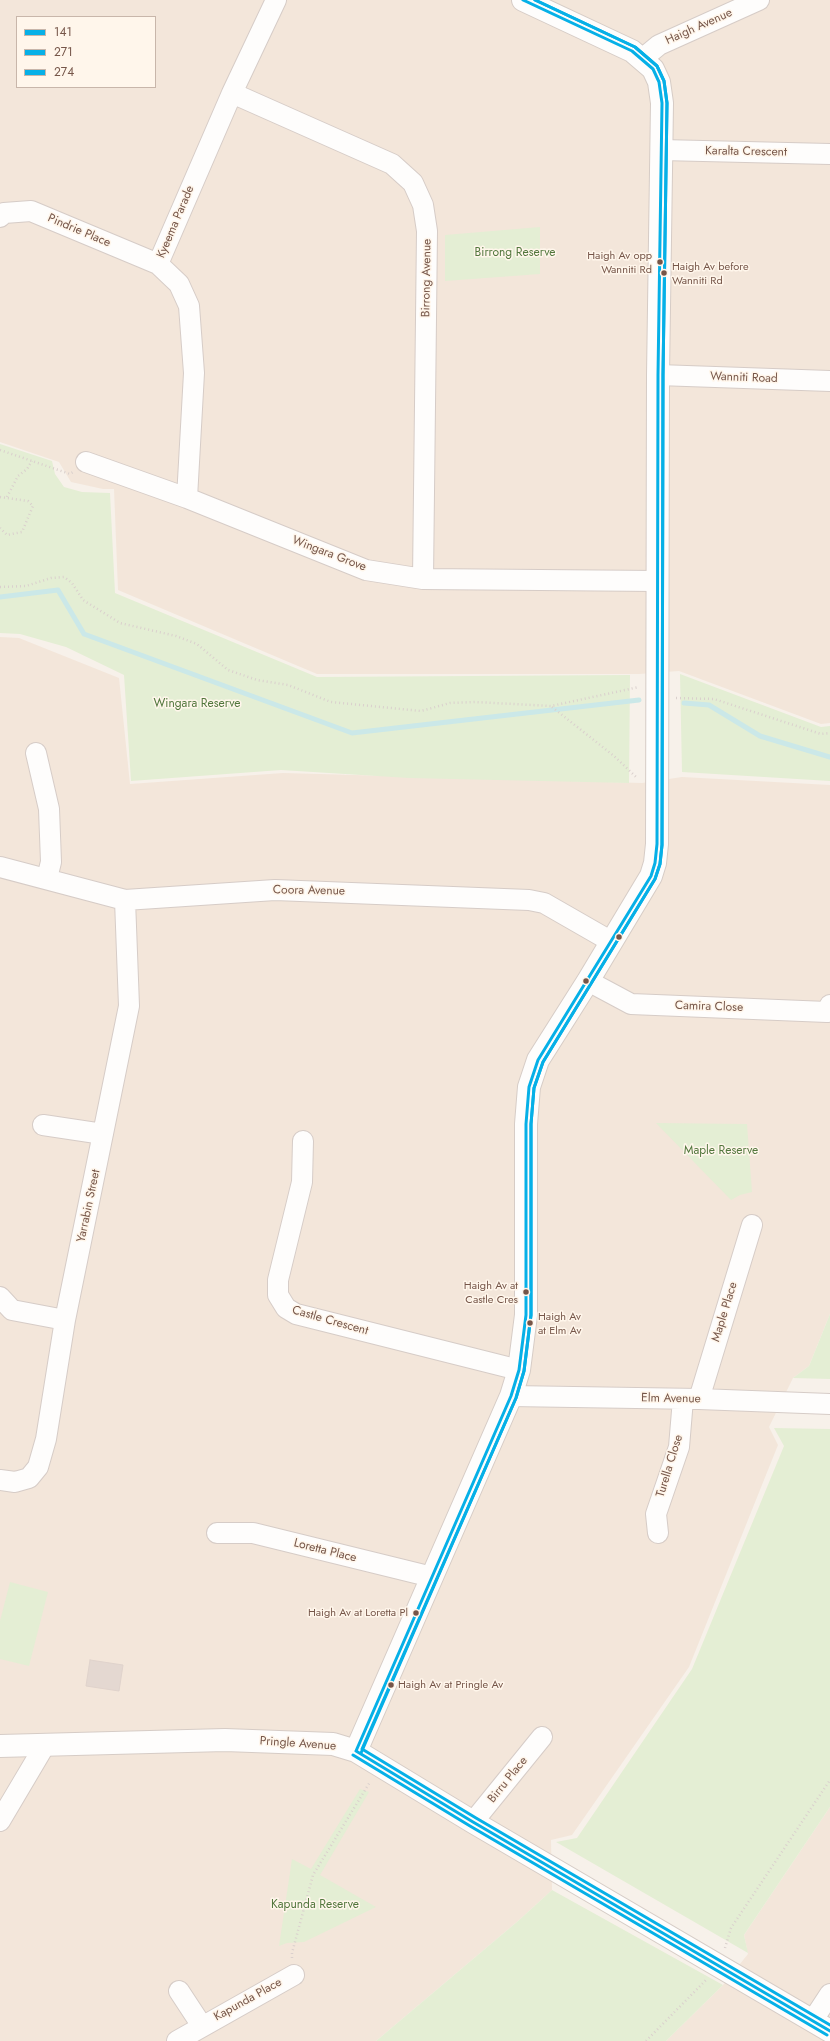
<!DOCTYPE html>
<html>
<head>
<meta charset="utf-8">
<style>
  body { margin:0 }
  #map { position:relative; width:830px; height:2041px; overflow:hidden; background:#f7f1ea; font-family:Jost,sans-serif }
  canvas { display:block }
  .legend { position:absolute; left:16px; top:16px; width:140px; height:72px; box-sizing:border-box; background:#fff6eb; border:1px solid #c8b6aa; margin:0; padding:5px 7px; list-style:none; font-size:12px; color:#765649 }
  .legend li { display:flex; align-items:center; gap:8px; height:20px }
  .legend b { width:20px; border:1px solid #c8b6aa }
</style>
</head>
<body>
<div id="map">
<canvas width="830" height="2041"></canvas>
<ul class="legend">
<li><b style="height:5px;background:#06b0e7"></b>141</li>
<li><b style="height:5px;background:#06b0e7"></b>271</li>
<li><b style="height:5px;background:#06b0e7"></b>274</li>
</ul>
</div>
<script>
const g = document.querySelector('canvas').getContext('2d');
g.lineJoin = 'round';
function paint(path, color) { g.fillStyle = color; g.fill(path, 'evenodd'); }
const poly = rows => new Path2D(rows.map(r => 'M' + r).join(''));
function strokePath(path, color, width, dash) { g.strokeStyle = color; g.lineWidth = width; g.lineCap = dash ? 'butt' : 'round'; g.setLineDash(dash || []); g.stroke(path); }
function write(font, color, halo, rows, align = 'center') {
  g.font = font + ' Jost,sans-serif'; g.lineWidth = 3; g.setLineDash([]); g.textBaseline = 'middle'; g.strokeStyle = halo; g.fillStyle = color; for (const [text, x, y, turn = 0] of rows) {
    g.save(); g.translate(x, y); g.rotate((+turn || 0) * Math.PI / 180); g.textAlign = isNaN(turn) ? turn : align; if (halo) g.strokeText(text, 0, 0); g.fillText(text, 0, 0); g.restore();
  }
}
paint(poly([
  [0,0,830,0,830,723,821,724,679,671,639,674,317,674,118,590,114,489,103,489,71,482,59,462,0,442],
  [17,17,155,17,155,87,17,87],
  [0,637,19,638,119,678,130,784,283,773,642,783,682,777,830,785,830,1314,809,1366,793,1378,769,1427,778,1445,689,1667,572,1835,551,1840,552,1890,518,1921,376,2041,0,2041],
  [830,1807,830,2041,666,2041,723,1985,748,1954,744,1935]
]), '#f3e6da');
paint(poly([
  [540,227,540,274,445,281,445,235],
  [0,444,52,461,55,474,64,487,82,492,110,493,115,593,317,677,630,675,629,783,409,778,281,770,131,781,124,675,66,647,20,634,0,633],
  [680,674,821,727,830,726,830,781,682,772],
  [656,1123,747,1124,752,1192,740,1195,731,1200],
  [830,1314,830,1379,793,1378,809,1366],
  [774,1428,830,1429,830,1807,744,1935,748,1953,556,1842,577,1838,692,1669,784,1446],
  [10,1582,48,1592,29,1666,0,1659,0,1621],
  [360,1789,369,1792,320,1875,376,1907,304,1942,287,1943,279,1946,292,1859,311,1869],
  [552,1890,723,1985,666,2041,376,2041,518,1921]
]), '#e4eed4');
strokePath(poly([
  [0,597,58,590,84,634,352,733,639,700],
  [684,703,709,705,760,736,830,757]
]), '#cbe8e8', 5);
const building = poly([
  [90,1660,123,1665,119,1691,86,1686,90,1660]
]);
paint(building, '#e4d8d1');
strokePath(building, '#e0d3cc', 1);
const street = poly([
  [642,59,659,45,759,0],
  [232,93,392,164,413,183,423,205,427,231,423,579],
  [661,150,830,154],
  [0,217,4,213,31,211,158,264],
  [658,375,830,381],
  [86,462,187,498,366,570,423,579,657,581],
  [187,498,194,373,189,306,179,284,158,264,232,93,276,0],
  [36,753,49,809,51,862,47,878],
  [0,867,125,900,275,890,529,900,544,903,612,942],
  [588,981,631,1004,827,1012,830,1005],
  [43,1125,103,1134],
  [303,1141,302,1182,278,1280,278,1295,286,1308,296,1314,519,1370],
  [0,1297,12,1310,65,1320],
  [511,1396,699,1399,830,1404],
  [699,1399,752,1225],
  [0,1480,15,1482,29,1478,38,1467,46,1439,65,1320,129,1006,125,900],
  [217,1533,253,1533,432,1577],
  [658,1533,656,1514,679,1447,683,1399],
  [0,1821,45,1745],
  [473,1822,542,1737],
  [179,1991,202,2026],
  [813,2020,830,1994],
  [177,2041,294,1975]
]);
const secondary = poly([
  [0,1746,225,1740,333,1744,356,1751,473,1822,830,2031],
  [356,1751,511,1396,519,1370,526,1315,526,1124,529,1087,538,1060,588,981,651,876,655,863,657,844,658,375,662,103,659,82,653,69,632,51,523,0]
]);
strokePath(street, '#d6ccc7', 22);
strokePath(secondary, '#d6ccc6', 24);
strokePath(poly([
  [0,450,70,474,73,472],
  [0,497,28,501,33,506,22,532,7,535,0,528],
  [7,497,18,476,27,469,32,461],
  [0,587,26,586,51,578,64,577,72,583,83,600,120,623,176,636,197,644,228,670,257,680,288,685,331,702,421,711,450,703,475,702,551,706,639,687],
  [676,698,714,699,821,734,830,733],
  [552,707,614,756,636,777],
  [725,1948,731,1928,830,1780],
  [292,1958,292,1953,313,1875,370,1782],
  [646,2041,706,1980]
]), '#dad0cd', 2.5, [1, 3]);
strokePath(street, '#fefdfc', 20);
strokePath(secondary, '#fefdfc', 22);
strokePath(poly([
  [356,1751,511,1396,519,1370,526,1315,526,1124,529,1087,538,1060,651,876,655,863,657,844,658,375,662,103,659,82,653,69,632,51,523,0],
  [356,1751,473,1822,830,2031]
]), '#06b0e7', 3);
strokePath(poly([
  [361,1753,516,1398,524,1371,531,1315,531,1124,534,1088,543,1062,655,879,660,864,662,845,663,375,667,103,664,81,657,66,635,47,535,0],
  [353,1755,470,1826,827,2035]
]), '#06b0e7', 3);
strokePath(poly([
  [535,0,635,47,657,66,664,81,667,103,663,375,662,845,660,864,655,879,543,1062,534,1088,531,1124,531,1315,524,1371,516,1398,362,1749,476,1818,830,2025]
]), '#06b0e7', 3);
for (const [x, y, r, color] of [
  [660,262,3.5,"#765649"],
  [664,273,3.5,"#765649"],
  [619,937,3.5,"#765649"],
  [586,981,3.5,"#765649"],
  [526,1292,3.5,"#765649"],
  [530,1323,3.5,"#765649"],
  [416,1613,3.5,"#765649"],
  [391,1685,3.5,"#765649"]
]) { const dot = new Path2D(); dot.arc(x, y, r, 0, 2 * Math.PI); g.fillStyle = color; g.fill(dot); strokePath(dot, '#fff6eb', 1.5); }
write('11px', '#765649', '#fff6eb', [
  ["Haigh Av opp",652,256],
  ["Wanniti Rd",652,270],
  ["Haigh Av before",672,267,"left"],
  ["Wanniti Rd",672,281,"left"],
  ["Haigh Av at",518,1286],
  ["Castle Cres",518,1300],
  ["Haigh Av",538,1317,"left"],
  ["at Elm Av",538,1331,"left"],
  ["Haigh Av at Loretta Pl",408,1613],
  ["Haigh Av at Pringle Av",398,1685,"left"]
], 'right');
write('12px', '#765649', '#fff6eb', [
  ["Haigh Avenue",699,27,-24],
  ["Karalta Crescent",746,152,1],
  ["Kyeema Parade",176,222,-67],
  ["Pindrie Place",79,231,23],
  ["Birrong Avenue",427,278,-89],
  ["Wanniti Road",744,378,2],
  ["Wingara Grove",329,554,21],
  ["Coora Avenue",309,891,1],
  ["Camira Close",709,1007,2],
  ["Yarrabin Street",89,1206,-78],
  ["Maple Place",725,1312,-73],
  ["Castle Crescent",330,1321,16],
  ["Elm Avenue",671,1399,1],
  ["Turella Close",670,1466,-73],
  ["Loretta Place",325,1551,14],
  ["Pringle Avenue",298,1744,4],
  ["Birru Place",508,1780,-51],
  ["Kapunda Place",248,2000,-29]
]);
write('12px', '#52773d', '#fff6eb', [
  ["Birrong Reserve",515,253],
  ["Wingara Reserve",197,704],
  ["Maple Reserve",721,1151],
  ["Kapunda Reserve",315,1905]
]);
</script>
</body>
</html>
